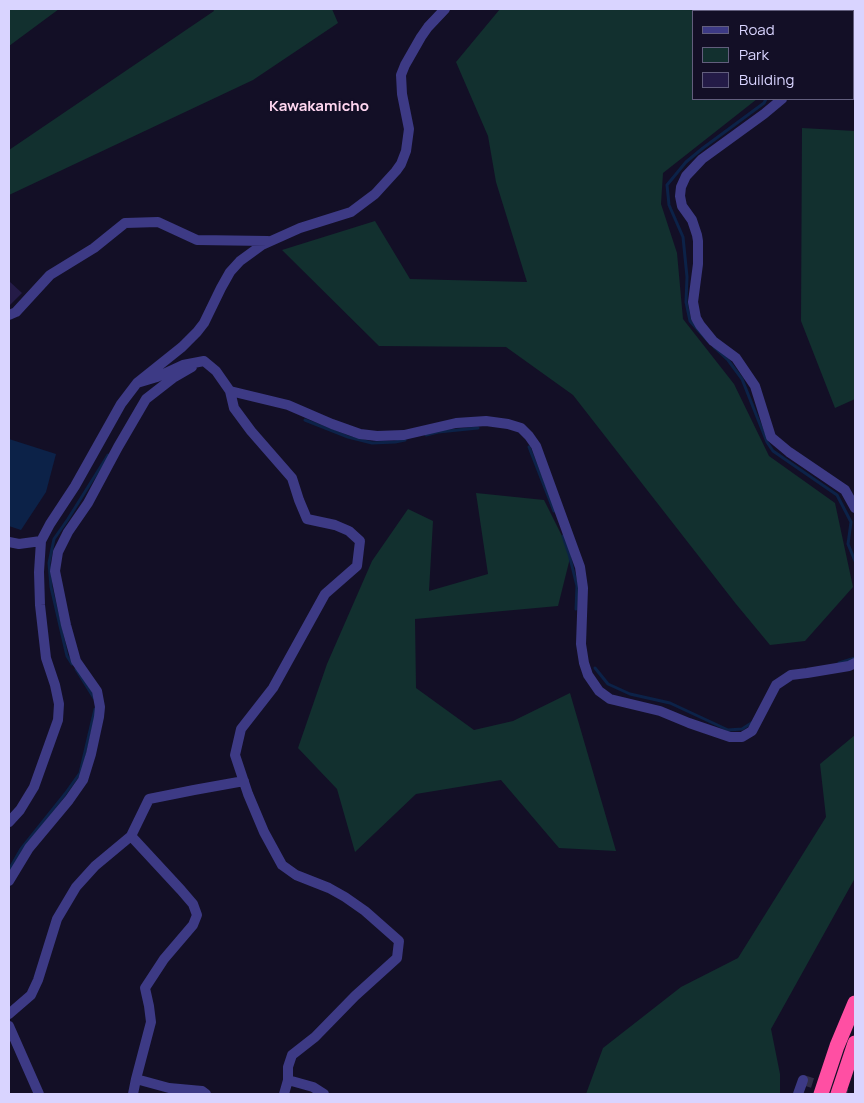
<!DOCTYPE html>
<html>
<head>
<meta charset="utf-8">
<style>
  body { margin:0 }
  #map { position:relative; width:864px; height:1103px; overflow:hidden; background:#130f26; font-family:Manrope,sans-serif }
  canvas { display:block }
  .frame { position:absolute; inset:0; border:10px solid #d9d4ff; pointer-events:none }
  .legend { position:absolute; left:692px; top:10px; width:162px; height:90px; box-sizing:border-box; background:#130f26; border:1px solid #625e7d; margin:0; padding:6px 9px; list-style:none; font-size:15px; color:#d9d4ff }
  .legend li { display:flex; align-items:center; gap:10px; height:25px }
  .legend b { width:25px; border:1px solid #625e7d }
</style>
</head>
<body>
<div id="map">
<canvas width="864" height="1103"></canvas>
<div class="frame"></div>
<ul class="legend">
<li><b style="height:6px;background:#3d3a85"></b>Road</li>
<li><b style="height:14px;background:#12302f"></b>Park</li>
<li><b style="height:14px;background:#241b47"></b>Building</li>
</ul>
</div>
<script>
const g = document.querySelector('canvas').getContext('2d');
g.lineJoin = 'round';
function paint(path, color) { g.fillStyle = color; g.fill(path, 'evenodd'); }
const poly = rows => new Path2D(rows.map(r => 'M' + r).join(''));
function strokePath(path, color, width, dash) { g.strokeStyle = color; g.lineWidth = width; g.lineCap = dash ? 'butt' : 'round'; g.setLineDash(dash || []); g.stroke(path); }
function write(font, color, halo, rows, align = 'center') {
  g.font = font + ' Manrope,sans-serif'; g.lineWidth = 4.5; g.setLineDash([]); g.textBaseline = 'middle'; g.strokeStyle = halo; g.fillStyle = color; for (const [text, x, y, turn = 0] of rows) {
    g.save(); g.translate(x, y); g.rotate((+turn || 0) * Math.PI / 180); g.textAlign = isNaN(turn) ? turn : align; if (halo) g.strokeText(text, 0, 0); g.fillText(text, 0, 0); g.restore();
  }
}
paint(poly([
  [9,9,59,9,9,46],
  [213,9,332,9,338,23,253,80,9,195,9,150,214,11],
  [500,9,855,9,855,50,853,50,853,11,693,11,693,99,757,99,663,173,661,204,677,253,683,319,734,384,769,456,835,503,853,587,805,641,770,645,736,604,573,395,506,347,379,346,282,250,375,221,410,279,527,282,496,182,488,136,456,62],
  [802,128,855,131,855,399,835,408,801,321],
  [476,493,544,500,571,554,558,606,415,619,416,688,474,730,513,721,570,693,616,851,559,848,501,780,416,794,355,852,337,789,298,748,327,664,372,561,408,509,433,521,429,591,488,574],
  [855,735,855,878,771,1029,780,1074,780,1094,586,1094,603,1048,681,987,738,958,826,817,820,764]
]), '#12302f');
paint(poly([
  [9,439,56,454,46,492,21,530,9,526]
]), '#0c2248');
strokePath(poly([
  [853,54,855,54],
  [708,341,690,321,686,302,687,277,683,237,669,205,667,185,686,162,703,148,764,103,766,99],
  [714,347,728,360,742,379,767,442,773,451,837,495,851,522,848,544,855,561],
  [305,420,348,437,372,443,395,442,405,440],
  [426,435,438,432,478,428],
  [529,447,554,511],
  [563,536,569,554,577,586,576,609],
  [839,663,855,658],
  [72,664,67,656,51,587,49,563,54,539,68,519,108,455],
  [595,668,608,684,630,694,670,703,728,730,742,729,753,722],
  [76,669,94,698],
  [9,870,21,849,65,794,80,773,95,709]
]), '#0c2248', 3);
paint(poly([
  [9,281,22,293,9,306]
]), '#241b47');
strokePath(poly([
  [803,1080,847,1094]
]), '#312d47', 10, [10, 5]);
strokePath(poly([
  [853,65,855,65],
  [782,99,764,114,702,159,686,176,681,187,680,196,682,206,692,220,697,235,698,241,698,264,693,302,696,318,700,325,713,341,736,358,755,386,771,437,789,452,845,490,855,508],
  [9,315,16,312,50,275,94,248,125,223,158,222,197,240,268,241],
  [137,383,157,377,183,365,204,361,216,371,230,391,234,408,251,431,292,478,299,500,307,519,335,525,349,531,360,541,357,566,325,594,273,688,241,729,235,755,248,794,264,832,282,865,296,875,329,888,345,897,365,911,399,941,397,958,355,996,315,1037,292,1055,288,1067,288,1080,284,1094],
  [230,391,288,405,332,424,360,434,377,436,404,435,456,423,486,421,508,424,521,428,529,436,536,446,580,567,583,588,581,644,584,663,588,675,599,691,610,699,660,711,689,723,730,737,742,737,752,731,776,685,791,675,807,673,849,666,855,663],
  [9,542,19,544,41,541],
  [9,822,20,810,34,787,58,720,59,704,55,685,46,658,40,605,39,572,41,541,50,524,75,486,121,404,137,383,182,347,197,332,204,323,221,288,230,272,240,261,262,245,300,228,351,212,375,194,396,171,401,164,406,151,409,129,402,94,401,75,405,65,421,37,428,27,445,9],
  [131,836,181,890,193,904,197,915,193,925,164,959,145,988,149,1006,151,1022,136,1079],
  [9,881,29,848,69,800,83,780,91,754,99,717,100,707,97,691,76,661,66,625,55,571,58,552,68,532,88,503,118,447,146,399,173,378,192,367],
  [9,1014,31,995,38,980,57,919,76,887,95,866,131,836,149,799,194,790,244,781],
  [9,1026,39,1094],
  [288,1080,313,1087,324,1094],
  [133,1094,136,1079,169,1088,202,1091,206,1094],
  [798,1094,803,1080]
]), '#3d3a85', 10);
strokePath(poly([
  [821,1094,837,1046,855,1003],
  [838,1094,855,1043]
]), '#ff4fa3', 15);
write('bold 15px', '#ffd6f0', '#130f26', [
  ["Kawakamicho",319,107]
]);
</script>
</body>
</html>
